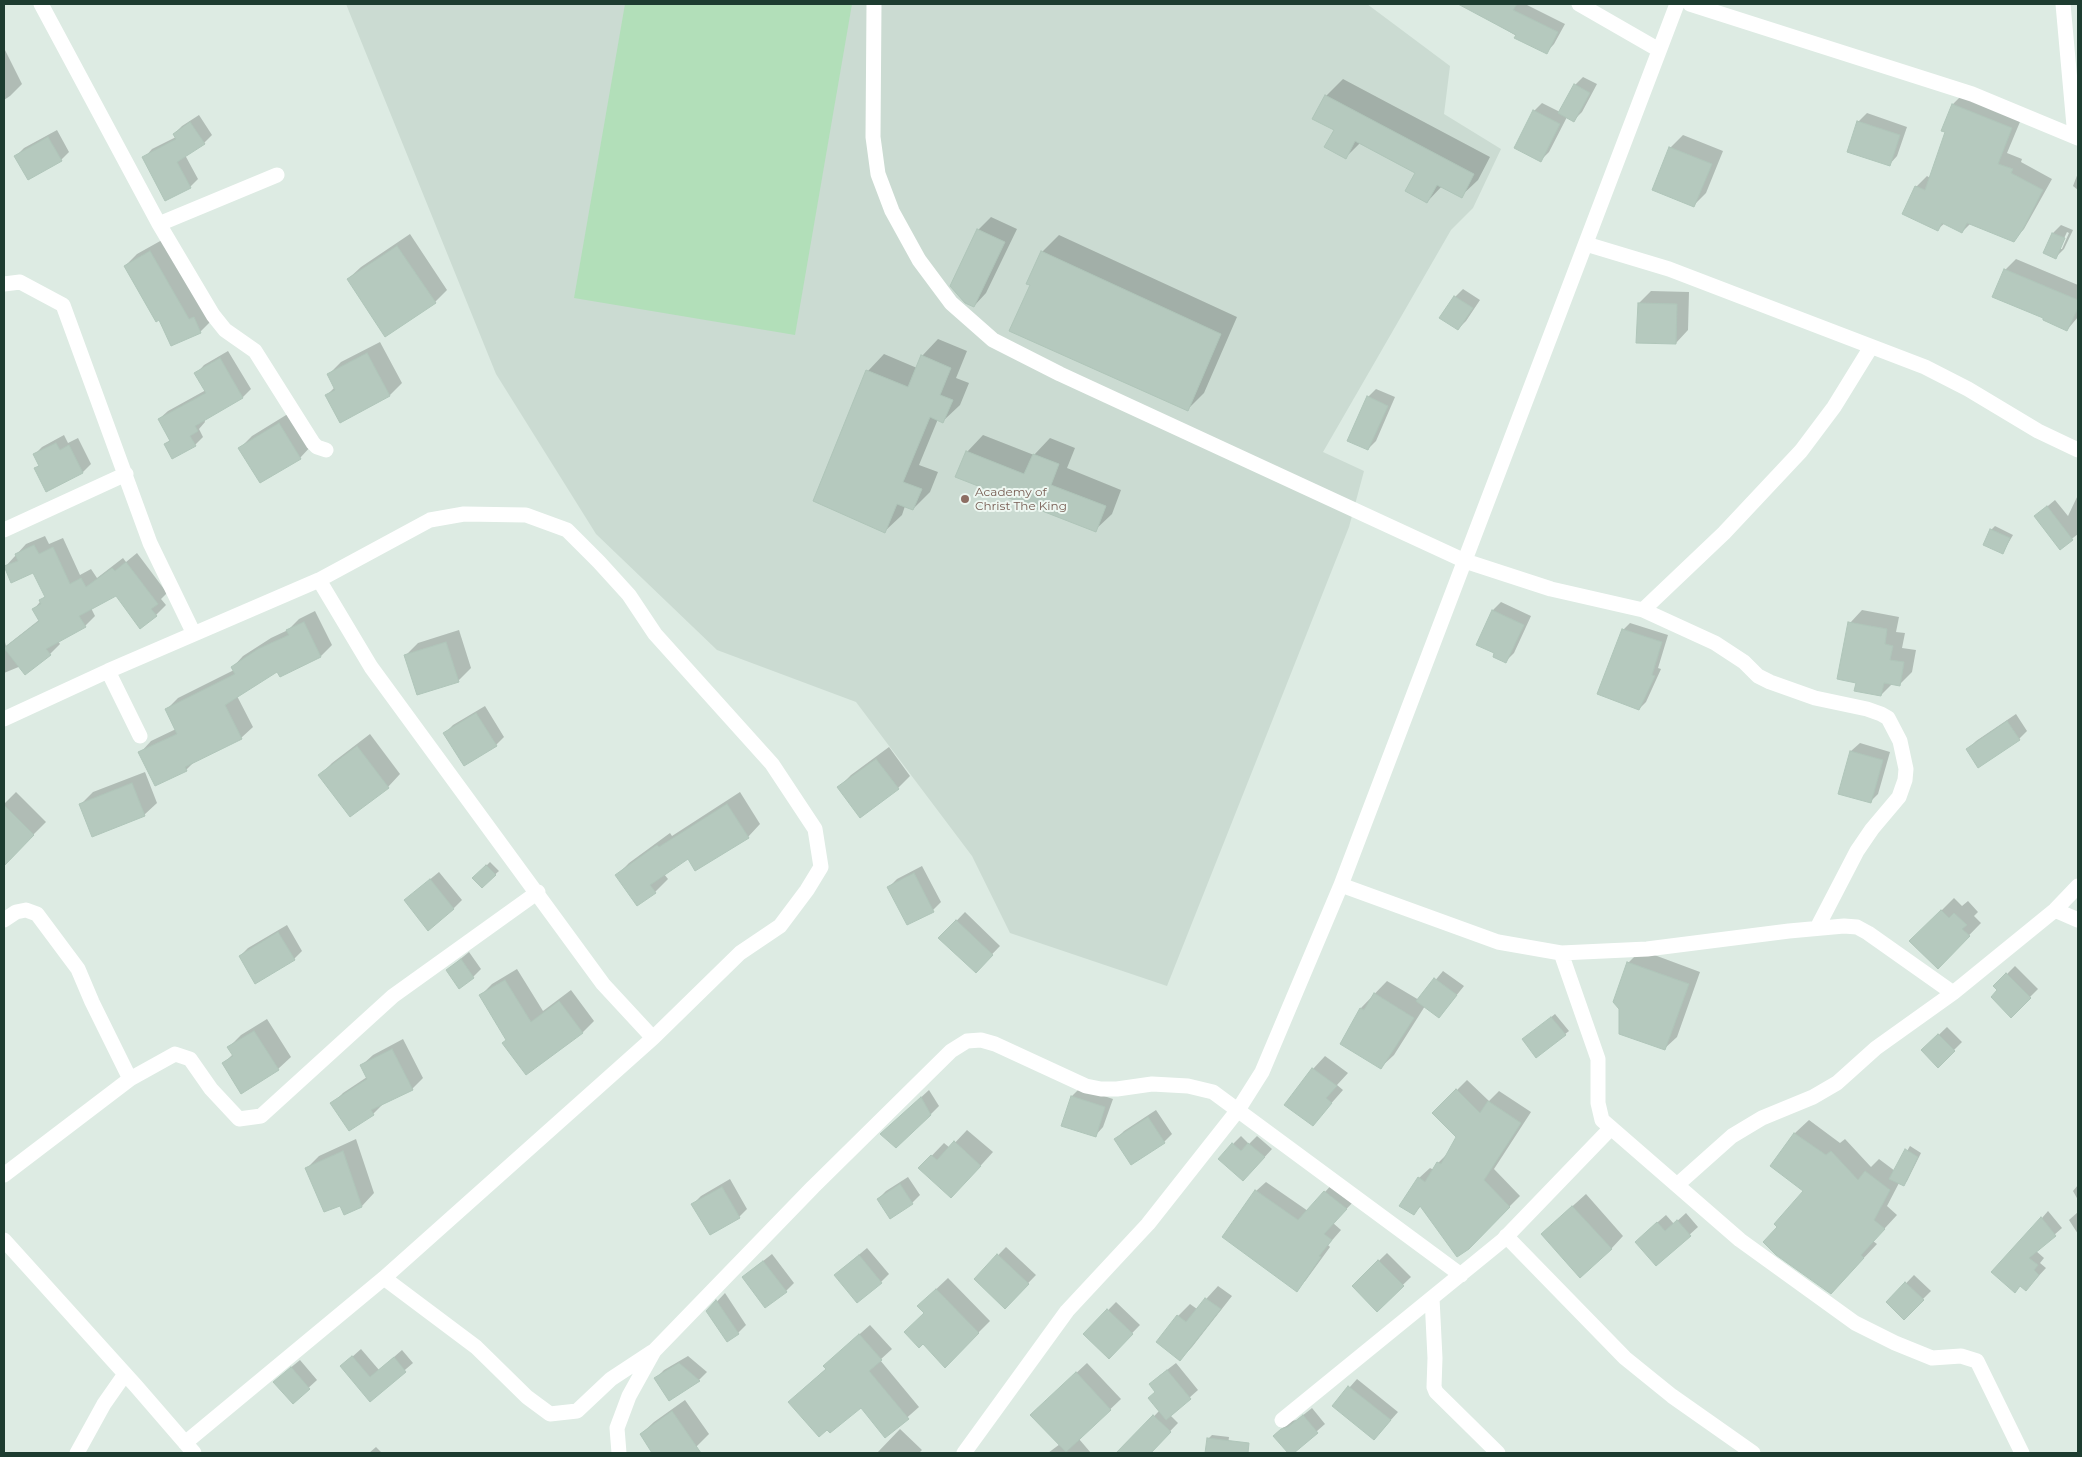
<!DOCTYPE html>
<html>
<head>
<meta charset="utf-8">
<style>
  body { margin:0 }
  #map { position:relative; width:2082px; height:1457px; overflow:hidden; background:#ddebe3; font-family:Montserrat,sans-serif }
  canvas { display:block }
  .frame { position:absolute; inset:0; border:5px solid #1d3c30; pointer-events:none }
</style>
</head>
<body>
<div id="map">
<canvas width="2082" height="1457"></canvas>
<div class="frame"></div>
</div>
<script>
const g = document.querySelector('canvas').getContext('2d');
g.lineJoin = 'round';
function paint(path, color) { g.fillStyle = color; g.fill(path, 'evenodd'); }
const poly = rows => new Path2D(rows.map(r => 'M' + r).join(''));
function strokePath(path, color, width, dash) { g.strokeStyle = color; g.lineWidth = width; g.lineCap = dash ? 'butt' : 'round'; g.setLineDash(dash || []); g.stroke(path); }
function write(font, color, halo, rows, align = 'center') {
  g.font = font + ' Montserrat,sans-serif'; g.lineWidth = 4; g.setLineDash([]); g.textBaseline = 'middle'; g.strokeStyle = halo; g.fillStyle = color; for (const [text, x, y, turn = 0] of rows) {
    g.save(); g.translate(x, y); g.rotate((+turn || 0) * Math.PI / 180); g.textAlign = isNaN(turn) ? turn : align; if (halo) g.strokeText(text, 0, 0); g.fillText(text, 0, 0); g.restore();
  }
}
paint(poly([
  [346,4,1367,4,1450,66,1444,114,1501,149,1473,208,1451,230,1323,452,1364,471,1349,527,1167,986,1010,933,972,856,856,702,717,650,596,534,496,374]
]), '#cbdbd2');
paint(poly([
  [625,4,852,4,795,335,574,298]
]), '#b2dfb9');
paint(poly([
  [1475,4,1525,4,1565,24,1554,44,1546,53,1472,10],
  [4,48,22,84,10,96,4,100],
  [1583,77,1597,84,1582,112,1574,120,1567,117,1549,152,1541,160,1534,111,1542,103,1560,112,1575,85],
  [1343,79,1490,157,1478,180,1461,196,1442,186,1427,202,1417,173,1360,143,1346,157,1335,129,1326,96],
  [1963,94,2022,117,2007,153,2022,159,2021,162,2052,179,2024,229,2014,240,1971,223,1962,232,1945,223,1938,229,1916,187,1927,176,1930,178,1947,132,1953,104],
  [1867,113,1907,127,1897,156,1889,165,1849,151,1859,121],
  [199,115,212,135,204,143,185,155,198,179,190,187,144,158,152,149,176,137,174,134,182,126],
  [57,130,69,152,61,160,16,156,24,148],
  [1683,135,1723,151,1706,193,1694,205,1653,189,1671,147],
  [2078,173,2078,190,2073,186],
  [991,217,1017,229,986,293,974,306,952,286,978,230],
  [2061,225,2073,230,2064,249,2056,257,2045,253,2053,233],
  [2067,232,2069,233,2062,249,2059,249],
  [410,234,447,290,435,302,348,279,361,267],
  [1059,235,1237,317,1204,393,1188,409,1028,283,1042,252],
  [162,240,212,320,200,332,160,318,125,266,137,254],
  [2016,259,2078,285,2078,317,2067,330,2005,270],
  [1463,289,1480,300,1466,321,1458,329,1455,297],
  [1651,291,1689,292,1688,330,1676,343,1639,303],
  [938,339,967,351,956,378,969,383,960,405,943,421,938,419,919,465,938,472,930,492,913,509,905,506,902,515,885,531,868,371,884,354,917,368,922,356],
  [380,342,402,383,390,395,341,421,327,395,335,387,328,375,341,362],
  [228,351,251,389,243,397,204,419,205,422,199,429,203,437,195,445,165,444,170,440,159,419,168,411,206,390,196,374,204,365],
  [1376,389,1395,397,1376,441,1368,449,1368,397],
  [291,412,312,445,300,458,240,448,252,436],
  [64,435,68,443,78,438,91,464,83,472,47,490,36,469,39,465,34,455,42,447],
  [983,435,1034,455,1050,438,1075,448,1067,468,1121,490,1112,514,1095,530,967,452],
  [2078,495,2078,534,2060,548,2036,516,2055,500,2068,516],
  [1995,526,2013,535,2003,552,1991,530],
  [45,536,49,544,63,538,80,575,91,569,97,578,123,558,126,562,137,553,167,593,161,599,166,605,156,615,116,595,91,608,95,616,85,626,58,641,60,644,50,654,4,673,4,638,6,646,39,620,34,609,45,596,34,571,5,567,26,544],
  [1501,602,1531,616,1514,653,1506,661,1496,653,1477,644,1493,610],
  [1862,610,1899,617,1896,632,1905,633,1902,648,1916,650,1912,672,1899,685,1893,683,1881,695,1857,682,1850,623],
  [315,611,332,645,321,656,280,675,278,670,237,696,253,727,241,738,196,760,186,770,156,785,140,753,151,741,176,729,167,709,178,698,234,670,232,668,243,656,271,638,288,630,299,619],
  [1630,623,1668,635,1658,668,1661,669,1646,702,1639,709,1623,630],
  [459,630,471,668,458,681,406,655,418,643],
  [485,706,504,737,496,745,445,733,453,725],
  [2016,714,2027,731,2019,739,1968,749,1976,741],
  [370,734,400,774,388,787,320,775,332,763],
  [1860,743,1890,752,1878,794,1870,802,1851,751],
  [889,747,910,776,898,788,839,787,851,775],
  [145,772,157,803,144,815,81,804,93,792],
  [16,792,46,822,7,861,4,858,4,804],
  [740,792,760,824,748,837,688,857,664,874,668,879,655,892,637,904,617,875,629,863,670,833,672,836],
  [490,862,499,871,482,886,474,878],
  [922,866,941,902,933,910,889,887,897,879],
  [439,872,462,900,454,908,405,900],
  [1954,898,1962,906,1968,901,1978,912,1974,916,1981,923,1938,967,1911,941],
  [965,912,1000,946,976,971,940,938],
  [287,925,302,951,294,959,240,956,248,948],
  [1641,950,1700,972,1677,1037,1664,1049,1628,963],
  [469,952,481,969,473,977,447,970],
  [2015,966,2038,989,2011,1016,1995,986],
  [517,969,543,1011,571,990,594,1021,583,1032,527,1073,481,995,492,984],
  [1443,971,1464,986,1439,1017,1425,1006,1394,1055,1381,1067,1342,1043,1361,1008,1387,981,1419,1000],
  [1555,1014,1569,1031,1537,1056,1528,1036],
  [267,1019,291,1057,278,1069,224,1063,233,1054,229,1047,241,1035],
  [1947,1027,1962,1042,1938,1066,1923,1050],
  [403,1039,423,1078,412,1089,384,1103,373,1114,349,1129,332,1104,343,1093,367,1077,362,1065,373,1055],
  [1325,1056,1348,1073,1337,1085,1343,1090,1313,1124,1313,1069],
  [1467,1080,1489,1101,1499,1091,1531,1112,1494,1169,1520,1196,1468,1248,1421,1206,1413,1214,1419,1178,1430,1168,1434,1170,1438,1163,1450,1151,1458,1137,1434,1113],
  [1080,1088,1113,1099,1103,1127,1095,1136,1063,1125,1072,1096],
  [929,1090,939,1106,930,1115,890,1126],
  [1156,1110,1172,1134,1164,1142,1116,1139,1124,1131],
  [1809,1120,1840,1143,1845,1139,1871,1167,1879,1159,1895,1171,1910,1146,1921,1153,1907,1181,1903,1185,1899,1183,1887,1206,1897,1215,1873,1241,1877,1244,1844,1279,1778,1227,1805,1191,1771,1166,1795,1133],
  [967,1130,993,1152,964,1184,920,1168,944,1143,950,1148],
  [1241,1136,1249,1144,1257,1136,1272,1149,1251,1172,1233,1144],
  [356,1139,374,1193,362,1206,345,1214,340,1205,307,1168,319,1156],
  [908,1177,920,1195,912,1203,878,1199,886,1191],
  [730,1179,747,1209,739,1217,693,1204,701,1196],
  [1266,1182,1308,1211,1334,1182,1356,1199,1333,1223,1341,1230,1328,1245,1330,1247,1306,1280,1297,1290,1256,1191],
  [2078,1185,2078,1200,2073,1191],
  [1586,1194,1623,1236,1611,1249,1555,1222],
  [2048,1211,2062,1228,2036,1251,2044,1258,2040,1263,2046,1268,2033,1282,2021,1285,2015,1291,2042,1218],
  [2078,1212,2078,1234,2069,1220],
  [1686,1213,1698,1227,1656,1265,1644,1234,1666,1215,1674,1224],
  [1006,1247,1036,1275,1005,1307,975,1279],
  [867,1248,889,1274,881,1282,835,1275],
  [1387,1253,1411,1277,1377,1310,1353,1286],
  [772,1254,794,1283,786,1291,743,1277],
  [1914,1275,1931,1291,1904,1318,1888,1302],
  [948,1278,990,1321,945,1366,926,1313,931,1294],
  [1218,1286,1232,1296,1192,1347,1180,1359,1178,1316,1190,1304,1197,1309],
  [725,1293,746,1325,738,1333,708,1311],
  [1116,1302,1140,1325,1109,1357,1085,1334],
  [870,1325,892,1349,880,1360,919,1407,886,1436,861,1407,800,1392,827,1368,836,1355],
  [361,1349,379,1370,402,1350,413,1363,370,1400,342,1366],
  [688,1356,707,1372,699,1380,669,1399,656,1378,664,1370],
  [300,1360,317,1380,293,1402,283,1374],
  [1087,1363,1121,1399,1079,1439,1091,1453,1048,1453,1060,1444,1042,1405],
  [1176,1363,1198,1390,1170,1415,1178,1423,1149,1453,1131,1453,1124,1447,1160,1410,1157,1391,1159,1376],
  [1357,1379,1398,1412,1382,1430,1334,1405],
  [685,1400,709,1434,690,1453,653,1453,641,1434,654,1422],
  [1312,1408,1325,1424,1292,1453,1289,1453,1274,1436,1290,1421,1297,1420],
  [900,1429,922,1450,919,1453,877,1453],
  [1212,1435,1229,1437,1227,1453,1207,1453,1208,1439],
  [376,1447,382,1453,369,1453]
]), '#0003');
const building = poly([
  [1458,4,1517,4,1513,10,1558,32,1547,54,1514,38,1516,35,1458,4],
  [1574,84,1590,93,1574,122,1558,113,1574,84],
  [1325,95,1474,174,1462,198,1437,185,1427,203,1405,191,1415,173,1355,141,1346,159,1324,147,1334,130,1312,119,1325,95],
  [1952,104,2012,128,1998,164,2013,169,2011,173,2043,190,2023,229,2014,242,1967,223,1962,233,1942,223,1938,231,1902,214,1915,186,1925,190,1945,132,1941,131,1952,104],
  [1533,110,1560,124,1541,162,1514,148,1533,110],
  [1857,121,1900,135,1890,166,1847,152,1857,121],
  [190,122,205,144,177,162,191,188,165,201,142,157,176,139,173,134,190,122],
  [48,137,62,161,28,180,14,156,48,137],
  [1669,147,1712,164,1694,207,1652,190,1669,147],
  [977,229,1005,242,974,307,965,303,950,286,977,229],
  [2052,233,2065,238,2056,259,2043,253,2052,233],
  [397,246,436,303,385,337,347,279,397,246],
  [150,251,189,319,194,317,201,333,171,346,159,320,156,322,124,266,150,251],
  [1041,251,1221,334,1188,411,1009,331,1030,285,1026,284,1041,251],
  [2004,269,2078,300,2078,308,2067,331,2043,320,2043,318,1992,297,2004,269],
  [1454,296,1473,308,1458,330,1439,318,1454,296],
  [1638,303,1677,304,1676,344,1636,343,1638,303],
  [367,353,390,396,340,423,325,395,335,390,327,374,367,353],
  [921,355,951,368,940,395,953,400,943,423,930,417,903,482,922,489,913,510,897,504,885,533,813,501,866,370,908,387,921,355],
  [220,358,243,398,195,426,198,431,190,436,196,446,172,459,164,444,170,441,158,419,206,393,194,373,220,358],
  [1367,396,1388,406,1368,450,1347,441,1367,396],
  [279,423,301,459,260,483,238,448,279,423],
  [56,443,60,450,69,445,83,473,46,492,34,468,39,466,33,454,56,443],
  [966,451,1024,474,1033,454,1059,464,1051,485,1106,506,1096,532,955,477,966,451],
  [2047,506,2073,540,2060,550,2034,516,2047,506],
  [1990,529,2010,538,2003,554,1983,545,1990,529],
  [34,545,39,554,53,547,70,584,81,578,86,587,112,568,115,571,126,562,158,604,151,609,157,616,140,629,116,596,79,616,86,627,46,649,51,655,25,675,4,648,39,621,32,609,41,604,39,600,45,597,33,573,11,583,4,566,18,561,15,554,34,545],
  [1492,610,1524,625,1506,663,1493,657,1494,653,1476,645,1492,610],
  [304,622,321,657,280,677,277,672,225,705,242,739,185,767,187,771,155,786,138,752,177,734,165,709,235,674,231,667,258,649,289,635,286,630,304,622],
  [1848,622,1887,629,1885,644,1893,646,1890,660,1904,662,1900,686,1884,683,1881,696,1854,691,1856,683,1837,679,1848,622],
  [1622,629,1662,642,1652,675,1655,676,1639,710,1597,694,1622,629],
  [446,642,459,682,417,695,404,655,446,642],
  [476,713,497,746,464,766,443,733,476,713],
  [2007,721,2020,740,1978,768,1966,749,2007,721],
  [357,746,389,788,350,817,318,775,357,746],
  [1850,751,1883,760,1871,803,1838,794,1850,751],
  [876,759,899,789,860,818,837,787,876,759],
  [132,783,145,816,92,837,79,804,132,783],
  [727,804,749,838,695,871,688,859,650,885,656,893,637,906,615,875,657,845,659,847,727,804],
  [4,805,34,835,4,866,4,805],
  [486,865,496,875,482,888,472,878,486,865],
  [914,873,934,912,907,925,887,887,914,873],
  [430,879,454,909,428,931,404,900,430,879],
  [1941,910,1949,918,1954,913,1967,925,1962,929,1970,936,1938,969,1909,941,1941,910],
  [956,920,993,955,976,973,938,938,956,920],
  [278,932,295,960,255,984,239,956,278,932],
  [461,959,474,978,459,989,446,970,461,959],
  [1627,962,1689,984,1665,1050,1619,1034,1619,1009,1613,1002,1627,962],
  [2006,973,2031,998,2011,1018,1991,997,1997,990,1993,986,2006,973],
  [1434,978,1457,995,1439,1018,1416,1001,1434,978],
  [505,980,531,1022,559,1001,583,1033,526,1075,502,1043,506,1040,479,995,505,980],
  [1374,993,1414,1018,1381,1069,1340,1044,1360,1008,1364,1010,1374,993],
  [1551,1017,1566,1035,1536,1058,1522,1039,1551,1017],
  [254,1031,279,1070,241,1094,222,1063,233,1056,227,1047,254,1031],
  [1938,1034,1955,1051,1938,1068,1921,1050,1938,1034],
  [392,1049,413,1090,371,1110,374,1115,349,1131,330,1103,367,1079,360,1065,392,1049],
  [1312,1068,1337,1086,1326,1098,1332,1103,1313,1126,1284,1105,1312,1068],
  [1456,1089,1480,1113,1488,1101,1521,1123,1484,1180,1510,1207,1469,1249,1457,1257,1420,1206,1414,1215,1399,1206,1418,1177,1425,1182,1437,1162,1441,1164,1456,1137,1432,1113,1456,1089],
  [1071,1096,1105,1107,1096,1137,1061,1126,1071,1096],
  [921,1097,931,1115,896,1148,880,1134,921,1097],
  [1148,1117,1165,1143,1131,1165,1114,1139,1148,1117],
  [1794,1133,1826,1155,1831,1151,1858,1180,1865,1171,1890,1190,1874,1220,1885,1229,1861,1255,1864,1258,1831,1294,1776,1255,1763,1242,1777,1227,1774,1224,1803,1191,1770,1166,1794,1133],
  [954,1141,981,1166,951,1198,918,1168,931,1155,937,1160,954,1141],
  [1232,1143,1241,1151,1248,1143,1265,1157,1243,1181,1218,1159,1232,1143],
  [1905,1149,1918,1157,1904,1186,1889,1179,1905,1149],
  [343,1151,362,1207,344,1215,340,1206,324,1212,305,1168,343,1151],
  [900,1184,913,1204,890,1219,877,1199,900,1184],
  [722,1187,740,1218,710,1235,691,1204,722,1187],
  [1255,1190,1298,1220,1324,1191,1347,1209,1324,1234,1332,1240,1319,1256,1321,1257,1297,1292,1222,1237,1255,1190],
  [1572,1206,1612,1249,1580,1278,1541,1234,1572,1206],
  [2041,1217,2056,1236,2029,1258,2038,1265,2034,1270,2039,1275,2026,1291,2020,1286,2015,1293,1991,1272,2041,1217],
  [1677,1220,1691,1236,1656,1266,1635,1242,1657,1222,1665,1231,1677,1220],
  [997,1254,1029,1284,1005,1309,974,1279,997,1254],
  [859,1255,882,1283,857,1303,834,1275,859,1255],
  [1378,1260,1404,1286,1377,1312,1352,1286,1378,1260],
  [763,1261,787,1292,765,1308,742,1277,763,1261],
  [1905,1282,1924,1300,1904,1320,1886,1302,1905,1282],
  [936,1289,979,1333,945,1368,923,1344,919,1348,904,1332,924,1313,917,1306,936,1289],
  [1205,1298,1221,1309,1180,1361,1156,1342,1177,1315,1186,1322,1205,1298],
  [716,1300,739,1334,727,1342,706,1311,716,1300],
  [1107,1309,1133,1334,1109,1359,1083,1334,1107,1309],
  [859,1334,882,1360,869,1371,909,1419,885,1438,861,1408,830,1433,827,1430,819,1437,788,1402,826,1369,823,1366,859,1334],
  [352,1356,370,1377,394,1357,406,1372,370,1402,340,1366,352,1356],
  [679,1363,700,1381,669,1401,654,1378,679,1363],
  [291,1367,310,1389,293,1404,273,1382,291,1367],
  [1167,1370,1191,1399,1166,1420,1148,1398,1155,1392,1149,1384,1167,1370],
  [1076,1372,1111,1410,1066,1452,1030,1415,1076,1372],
  [1348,1386,1391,1420,1374,1440,1332,1406,1348,1386],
  [672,1411,701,1453,652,1453,640,1434,672,1411],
  [1153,1415,1171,1432,1151,1453,1116,1453,1153,1415],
  [1303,1415,1318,1433,1294,1453,1288,1453,1273,1436,1281,1429,1288,1427,1303,1415],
  [1207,1438,1249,1443,1248,1453,1205,1453,1207,1438]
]);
paint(building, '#b5c9be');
strokePath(building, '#afc5b9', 1);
strokePath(poly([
  [41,4,159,224,213,315,225,330,255,351,313,443,317,447,326,450],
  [874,4,873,137,878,174,892,211,919,260,951,303,993,340,1060,374,1465,561,1551,589,1643,610,1715,643,1744,662,1758,676,1770,682,1815,698,1867,709,1881,714,1888,718,1900,741,1906,769,1905,780,1899,797,1872,829,1857,851,1817,928],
  [1579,4,1659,50],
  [1690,4,1972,94,2078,138],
  [2063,4,2075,137],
  [159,224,277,175],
  [1586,244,1669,269,1925,367,1968,389,2038,431,2078,450],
  [4,284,20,282,63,305,150,543,194,634],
  [4,530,126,474],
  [1643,610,1724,533,1801,451,1834,407,1871,347],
  [108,671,140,736],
  [4,719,108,671,319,580,430,520,464,514,526,515,567,530,599,562,629,595,655,634,772,764,815,829,821,867,807,890,780,926,740,953,653,1038,603,984,371,667,319,580],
  [1341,885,1498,942,1561,953,1647,949,1789,931,1844,926,1857,927,1868,933,1953,993],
  [2055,910,2078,920],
  [4,920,16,912,26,910,37,914,78,969,92,1002,130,1079],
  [1561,953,1598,1059,1598,1103,1602,1120,1740,1240,1855,1323,1895,1343,1932,1358,1961,1356,1977,1361,2022,1453],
  [4,1175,130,1079,175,1054,190,1059,211,1089,239,1119,261,1116,393,996,538,892],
  [1677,1185,1732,1136,1762,1118,1813,1097,1837,1083,1876,1048,1953,993,2055,910,2078,886],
  [1506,1236,1625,1358,1672,1396,1753,1453],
  [4,1240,136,1386,194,1453],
  [384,1278,476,1347,527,1397,550,1414,577,1411,611,1379,652,1352],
  [1432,1298,1435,1358,1434,1387,1436,1392,1498,1453],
  [1282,1420,1503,1240,1611,1128],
  [185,1443,384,1278,653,1038],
  [77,1453,104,1404,125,1374],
  [619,1453,617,1428,629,1396,654,1351,813,1187,951,1051,967,1041,981,1040,995,1044,1086,1086,1101,1089,1117,1089,1152,1084,1188,1086,1213,1092,1461,1275],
  [964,1453,1067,1311,1148,1224,1238,1110,1262,1072,1341,885,1677,4]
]), '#fff', 15);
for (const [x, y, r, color] of [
  [965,499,5,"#8d6e63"]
]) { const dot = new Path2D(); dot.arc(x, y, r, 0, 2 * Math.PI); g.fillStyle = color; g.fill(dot); strokePath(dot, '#edf7f1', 2); }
write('12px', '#785e54', '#edf7f1', [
  ["Academy of",975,492],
  ["Christ The King",975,506]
], 'left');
</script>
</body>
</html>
